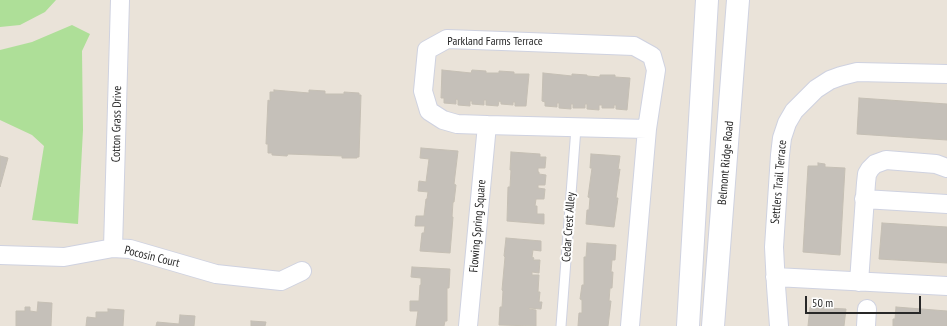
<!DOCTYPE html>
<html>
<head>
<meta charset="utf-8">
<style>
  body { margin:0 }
  #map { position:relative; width:947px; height:326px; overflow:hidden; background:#eae3d9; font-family:"PT Sans Narrow",sans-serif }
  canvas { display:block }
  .scale { position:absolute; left:805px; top:296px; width:116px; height:18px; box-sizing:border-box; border:2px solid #282828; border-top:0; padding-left:5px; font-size:12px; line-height:14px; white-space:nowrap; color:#282828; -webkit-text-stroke:3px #fff; paint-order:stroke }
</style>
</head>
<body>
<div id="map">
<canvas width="947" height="326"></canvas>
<div class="scale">50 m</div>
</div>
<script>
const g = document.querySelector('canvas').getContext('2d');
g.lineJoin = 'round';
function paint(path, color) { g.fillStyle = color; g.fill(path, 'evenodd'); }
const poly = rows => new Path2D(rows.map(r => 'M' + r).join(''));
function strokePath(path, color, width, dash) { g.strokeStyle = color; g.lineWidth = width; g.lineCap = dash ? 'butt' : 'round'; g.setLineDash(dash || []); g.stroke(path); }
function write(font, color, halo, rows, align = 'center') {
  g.font = font + ' "PT Sans Narrow",sans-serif'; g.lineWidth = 4; g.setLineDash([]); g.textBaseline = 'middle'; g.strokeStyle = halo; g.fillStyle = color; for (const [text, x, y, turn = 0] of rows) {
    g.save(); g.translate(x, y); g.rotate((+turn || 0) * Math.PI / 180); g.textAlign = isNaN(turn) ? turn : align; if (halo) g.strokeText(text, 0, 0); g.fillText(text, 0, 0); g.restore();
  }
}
paint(poly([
  [0,0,56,0,45,12,20,25,0,27],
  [72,25,90,34,82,51,83,130,78,224,32,220,44,146,32,135,0,120,0,50,32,42]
]), '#aedf98');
const building = poly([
  [442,70,471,73,472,70,486,71,486,73,499,73,499,71,514,72,514,74,529,74,526,106,515,106,515,102,513,102,513,105,501,104,501,102,499,101,498,106,486,105,486,100,484,100,484,105,472,104,472,101,470,101,470,106,458,105,458,100,456,99,456,104,444,103,444,98,441,98,442,70],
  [543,73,572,76,572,74,587,75,587,76,600,77,600,75,615,75,615,77,630,78,627,110,616,109,616,105,614,105,614,108,602,108,602,105,599,105,599,110,587,109,587,104,585,104,585,108,573,108,573,104,571,104,571,109,559,108,559,103,557,103,557,107,545,106,545,102,542,101,543,73],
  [274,90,309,93,309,90,325,91,325,94,344,94,344,92,359,93,359,95,361,95,359,157,357,157,357,158,342,158,342,156,288,154,287,156,272,155,272,153,268,153,268,144,266,144,268,100,270,101,270,92,274,92,274,90],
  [859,98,947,104,947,140,857,134,859,98],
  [421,148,458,151,454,184,456,185,454,202,453,202,452,217,453,217,450,253,420,251,422,233,424,233,425,226,415,226,416,216,424,216,426,199,427,199,428,192,418,191,419,181,426,182,429,159,420,158,421,148],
  [511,152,540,154,540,157,546,157,545,168,538,168,538,172,539,172,539,174,546,175,545,185,538,185,538,188,545,189,544,199,536,199,535,206,537,206,537,214,544,214,544,224,507,221,508,187,510,187,511,170,510,170,511,152],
  [591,154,620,156,618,170,620,169,616,198,618,198,614,227,586,224,587,210,589,210,590,198,588,197,592,168,590,168,591,154],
  [0,156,8,158,0,187,0,156],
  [818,163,825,164,825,167,845,168,840,255,803,252,808,166,818,166,818,163],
  [882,223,947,227,947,263,879,259,882,223],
  [506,238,541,241,541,251,533,250,532,257,534,258,533,260,540,260,539,273,532,272,532,275,539,275,538,292,540,292,539,302,542,302,541,309,529,308,529,309,536,310,536,326,499,325,500,307,502,307,503,291,502,290,505,257,504,256,506,238],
  [587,243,616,245,615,260,612,260,611,272,613,272,612,288,610,288,609,301,611,301,608,326,578,326,579,313,582,313,582,300,580,299,582,285,584,285,584,257,586,257,587,243],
  [412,267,450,269,449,288,447,288,447,321,445,321,444,326,416,326,418,311,410,311,410,301,419,301,420,285,421,285,421,278,411,277,412,267],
  [38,302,52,303,51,326,16,326,16,311,25,311,25,307,30,307,30,311,37,312,38,302],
  [819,304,827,305,827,308,846,309,844,326,808,326,810,307,819,308,819,304],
  [896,307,947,311,947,326,893,326,893,319,895,319,896,307],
  [108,309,124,310,123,326,86,326,87,317,96,318,96,312,108,312,108,309],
  [180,315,195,316,194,326,156,326,157,322,179,324,180,315],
  [251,321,266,322,265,326,251,326,251,321]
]);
paint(building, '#c5c0b9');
strokePath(building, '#c5bfb4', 1);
const lane = poly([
  [561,326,576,128]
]);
const street = poly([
  [864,199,947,204],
  [113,248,120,0],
  [0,255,64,257,113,248,130,249,216,274,281,281,302,271],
  [775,277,947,286],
  [859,282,866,183,867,174,870,169,875,164,886,160,936,164,947,168],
  [468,326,487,125],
  [630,326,647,129,656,70,652,56,634,46,502,41,447,39,427,50,423,91,429,111,443,120,457,124,487,125,647,129],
  [779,326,776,286,774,247,780,155,782,138,787,123,794,111,816,89,830,80,841,76,857,72,947,74],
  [866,326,867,309]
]);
const secondary = poly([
  [688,326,707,0],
  [713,326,738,0]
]);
strokePath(lane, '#cfd2e0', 11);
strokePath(street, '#cfd2e0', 20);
strokePath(secondary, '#cfd2e0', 24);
strokePath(lane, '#fff', 9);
strokePath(street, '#fff', 18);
strokePath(secondary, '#fff', 22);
write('12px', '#282828', '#fff', [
  ["Parkland Farms Terrace",495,42],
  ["Cotton Grass Drive",117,124,-89],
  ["Belmont Ridge Road",726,163,-85],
  ["Settlers Trail Terrace",779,182,-85],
  ["Flowing Spring Square",478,226,-85],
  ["Cedar Crest Alley",569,227,-86],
  ["Pocosin Court",152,257,14]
]);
</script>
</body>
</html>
